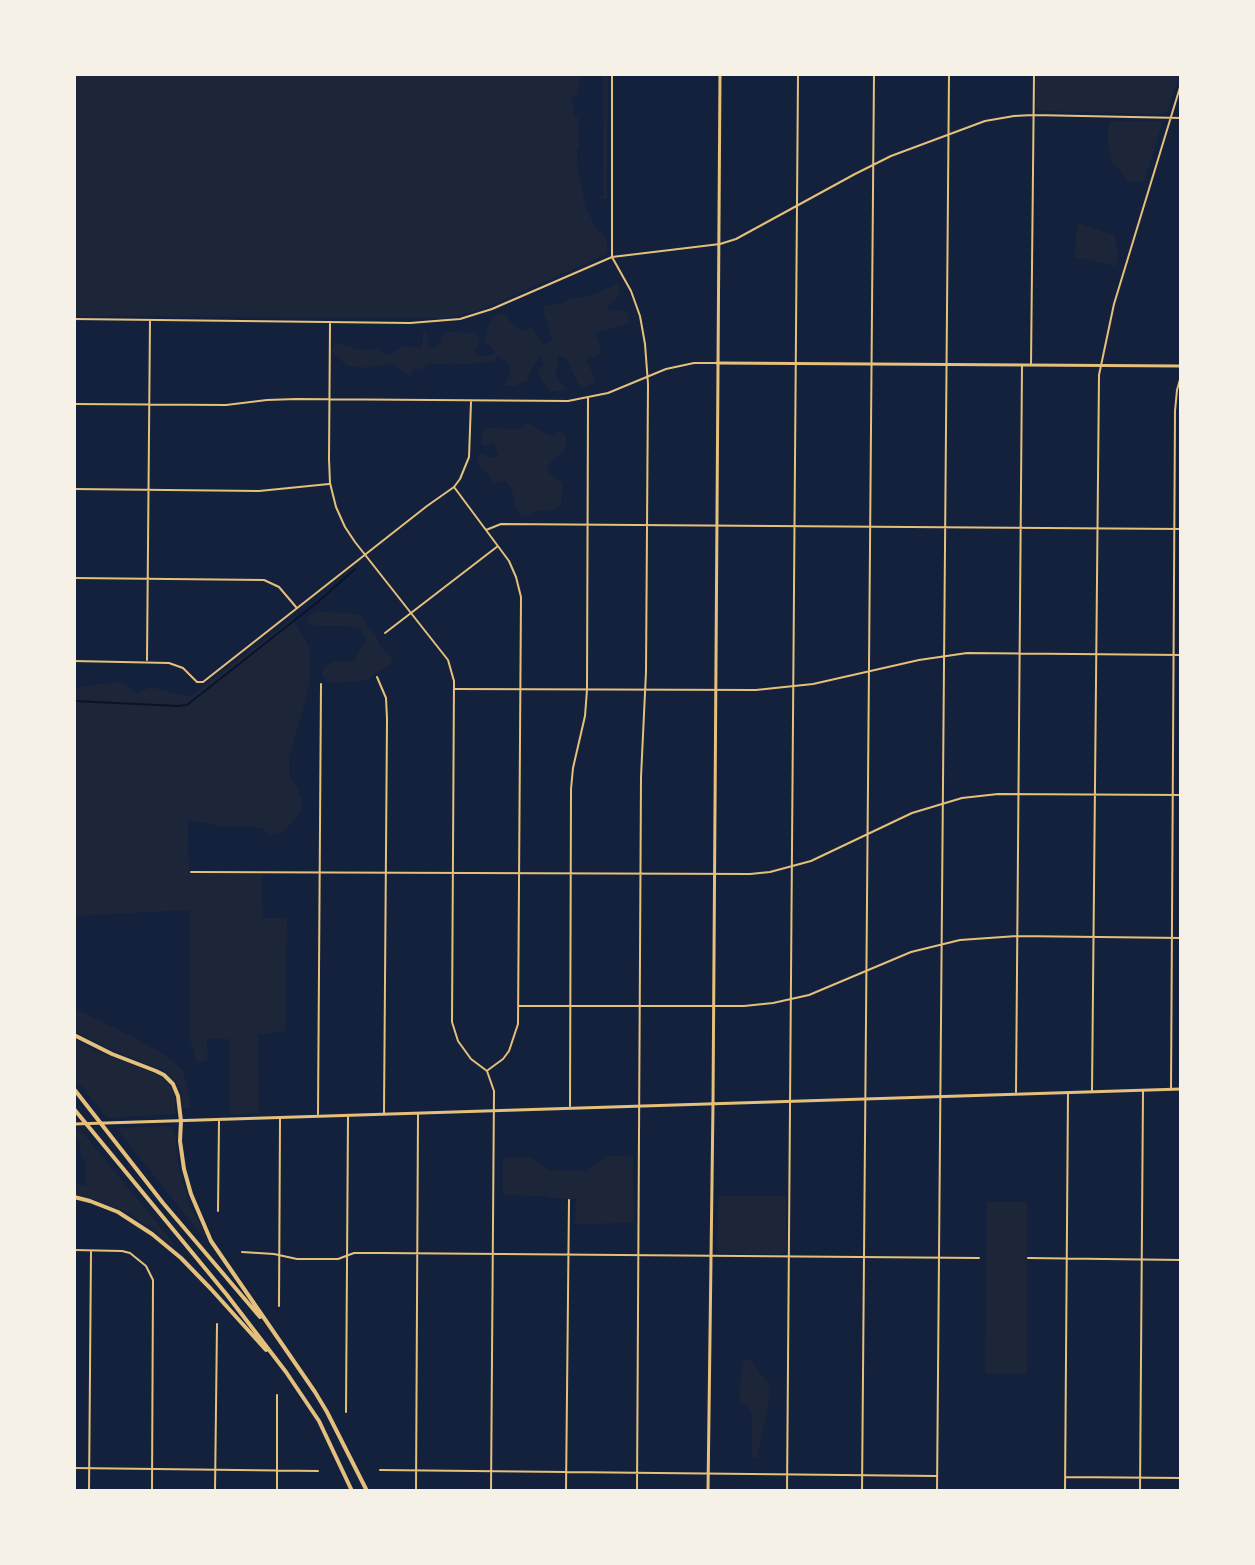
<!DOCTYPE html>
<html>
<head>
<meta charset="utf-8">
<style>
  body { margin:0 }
  #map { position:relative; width:1255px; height:1565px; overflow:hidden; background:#14213d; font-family:"Alegreya Sans",sans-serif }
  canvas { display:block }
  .frame { position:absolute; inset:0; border:76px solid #f6f1e7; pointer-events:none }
</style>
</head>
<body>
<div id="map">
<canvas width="1255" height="1565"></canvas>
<div class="frame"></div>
</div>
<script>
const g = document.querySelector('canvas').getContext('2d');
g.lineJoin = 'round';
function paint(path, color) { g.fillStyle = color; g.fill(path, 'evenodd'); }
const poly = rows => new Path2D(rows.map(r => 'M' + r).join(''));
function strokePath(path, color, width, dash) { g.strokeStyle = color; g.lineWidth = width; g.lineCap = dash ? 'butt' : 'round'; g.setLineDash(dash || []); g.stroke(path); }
paint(poly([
  [74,74,582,74,577,95,571,98,574,105,574,116,578,118,579,147,577,149,578,172,587,211,597,229,607,237,607,254,483,309,447,318,74,316],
  [596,74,608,75,607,199,595,198,603,196,603,77],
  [1036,74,1180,74,1168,110,1162,114,1153,114,1038,111,1036,107],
  [1111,121,1163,121,1144,181,1127,182,1121,171,1113,166,1108,145,1108,126],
  [1078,223,1115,235,1118,256,1115,266,1075,257,1076,234],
  [619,283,620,294,608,306,607,310,627,311,630,323,594,333,600,345,600,354,587,360,596,382,585,387,578,384,567,359,558,355,556,376,567,390,551,392,541,380,538,371,544,364,539,357,526,381,514,386,505,385,511,370,508,364,497,355,495,362,454,365,427,363,421,371,419,368,414,368,411,376,391,363,369,368,348,366,333,354,332,348,336,343,361,350,375,349,388,355,404,346,420,348,423,344,423,332,426,331,429,347,432,349,440,344,441,337,448,332,474,333,480,339,475,351,481,356,493,355,495,352,484,341,487,329,494,315,505,313,514,327,526,332,530,326,544,344,552,339,544,314,543,305,560,304,570,299,595,294],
  [527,423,550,436,560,430,566,436,566,443,564,451,550,463,547,471,563,483,561,505,548,512,543,510,535,511,532,515,523,516,515,509,513,494,509,485,503,481,493,484,491,478,478,464,477,457,481,454,493,458,498,455,494,444,484,446,481,444,483,429,488,428,517,429],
  [316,612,349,613,362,615,368,629,376,635,379,645,392,658,391,664,377,672,368,680,329,683,322,676,324,667,332,662,354,661,365,643,366,639,360,629,349,626,318,626,307,623,308,617],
  [293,618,310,649,310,678,305,703,289,757,289,773,303,800,301,810,291,824,281,832,270,835,262,828,243,826,223,827,196,821,188,822,189,874,264,874,262,878,263,918,287,918,285,1031,258,1035,259,1113,230,1115,229,1039,207,1039,208,1060,197,1063,189,1036,190,910,74,916,74,688,117,682,128,686,136,694,150,687,189,697],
  [74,1008,141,1041,166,1056,183,1070,191,1108,183,1109,181,1092,174,1079,163,1070,112,1050,74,1031],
  [74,1038,96,1051,161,1076,172,1088,175,1097,175,1114,107,1118,74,1077],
  [172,1126,175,1134,178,1164,183,1182,190,1206,206,1235,203,1237,116,1128],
  [80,1129,174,1244,172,1246,158,1233,128,1213,93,1199,74,1195,74,1185,86,1185,86,1159,82,1159,78,1139,75,1139,75,1130],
  [633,1155,634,1223,575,1224,576,1199,550,1198,546,1196,503,1195,503,1157,532,1158,550,1170,585,1171,607,1156],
  [718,1196,786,1196,786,1251,782,1254,719,1253,717,1249],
  [987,1202,1027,1202,1027,1373,985,1373],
  [744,1359,751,1360,769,1385,770,1395,767,1411,757,1458,752,1457,752,1414,748,1405,742,1404,739,1398,741,1383,741,1374]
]), '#1d2539');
strokePath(poly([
  [74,701,178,706,187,705,319,601,355,569]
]), '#0b132b', 2);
strokePath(poly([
  [612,74,612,257,631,291,640,316,645,344,648,384,646,672,641,777,637,1491],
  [74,319,410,323,460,319,492,309,612,257,720,244,736,239,855,174,891,156,985,121,1014,116,1033,115,1181,118],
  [330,322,329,459,330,483,336,507,345,527,355,542,448,660,454,681,452,1022,458,1041,471,1059,487,1071,494,1091,491,1491],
  [1031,365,1034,74],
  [74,404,226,405,267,400,296,399,568,401,608,393,666,369,694,363,716,363],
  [454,487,509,561,516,577,521,597,518,1024,509,1051,503,1059,488,1070],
  [74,489,259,491,329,484],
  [486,530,501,524,1181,529],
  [74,578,264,580,279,587,296,607],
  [385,633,498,546],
  [147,660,150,320],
  [74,661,169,663,183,668,197,682,203,682,427,506,454,487,460,479,469,457,471,402],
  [377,677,386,698,387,719,384,1113],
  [455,689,756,690,813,684,919,660,967,653,1181,655],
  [191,872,750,874,770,872,811,861,912,813,962,798,998,794,1181,795],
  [519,1006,744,1006,773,1003,809,995,911,952,960,940,1017,936,1181,938],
  [1171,1089,1175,411,1177,390,1181,376],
  [1092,1091,1099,375,1114,304,1181,84],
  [1016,1092,1022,366],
  [570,1106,571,789,573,768,585,716,587,690,588,398],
  [318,1114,321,684],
  [218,1211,219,1121],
  [74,1250,122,1251,130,1253,146,1266,153,1280,152,1491],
  [242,1252,274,1254,297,1259,338,1259,354,1253,382,1253,979,1258],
  [1028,1258,1181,1260],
  [279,1306,280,1119],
  [346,1412,348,1117],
  [74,1468,318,1471],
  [380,1470,936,1476],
  [1066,1477,1181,1478],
  [89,1491,91,1251],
  [215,1491,217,1324],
  [277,1491,277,1395],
  [416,1491,418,1114],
  [566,1491,569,1200],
  [787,1491,798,74],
  [862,1491,874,74],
  [937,1491,949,74],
  [1065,1491,1068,1092],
  [1140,1491,1143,1091]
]), '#e5c07b', 2);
strokePath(poly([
  [717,363,1181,366],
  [708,1491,713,1104]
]), '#e5c07b', 3);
strokePath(poly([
  [713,1102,720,74],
  [74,1124,1181,1089]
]), '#e5c07b', 3);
strokePath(poly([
  [74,1035,112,1054,156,1071,164,1075,173,1084,178,1096,181,1121,180,1141,184,1169,191,1194,211,1241,315,1392,327,1412,367,1491],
  [74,1089,163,1203,260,1317],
  [74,1109,227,1295,286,1372,319,1421,352,1491],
  [74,1197,90,1201,118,1212,152,1234,181,1258,211,1289,266,1350]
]), '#e5c07b', 4);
</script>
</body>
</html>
